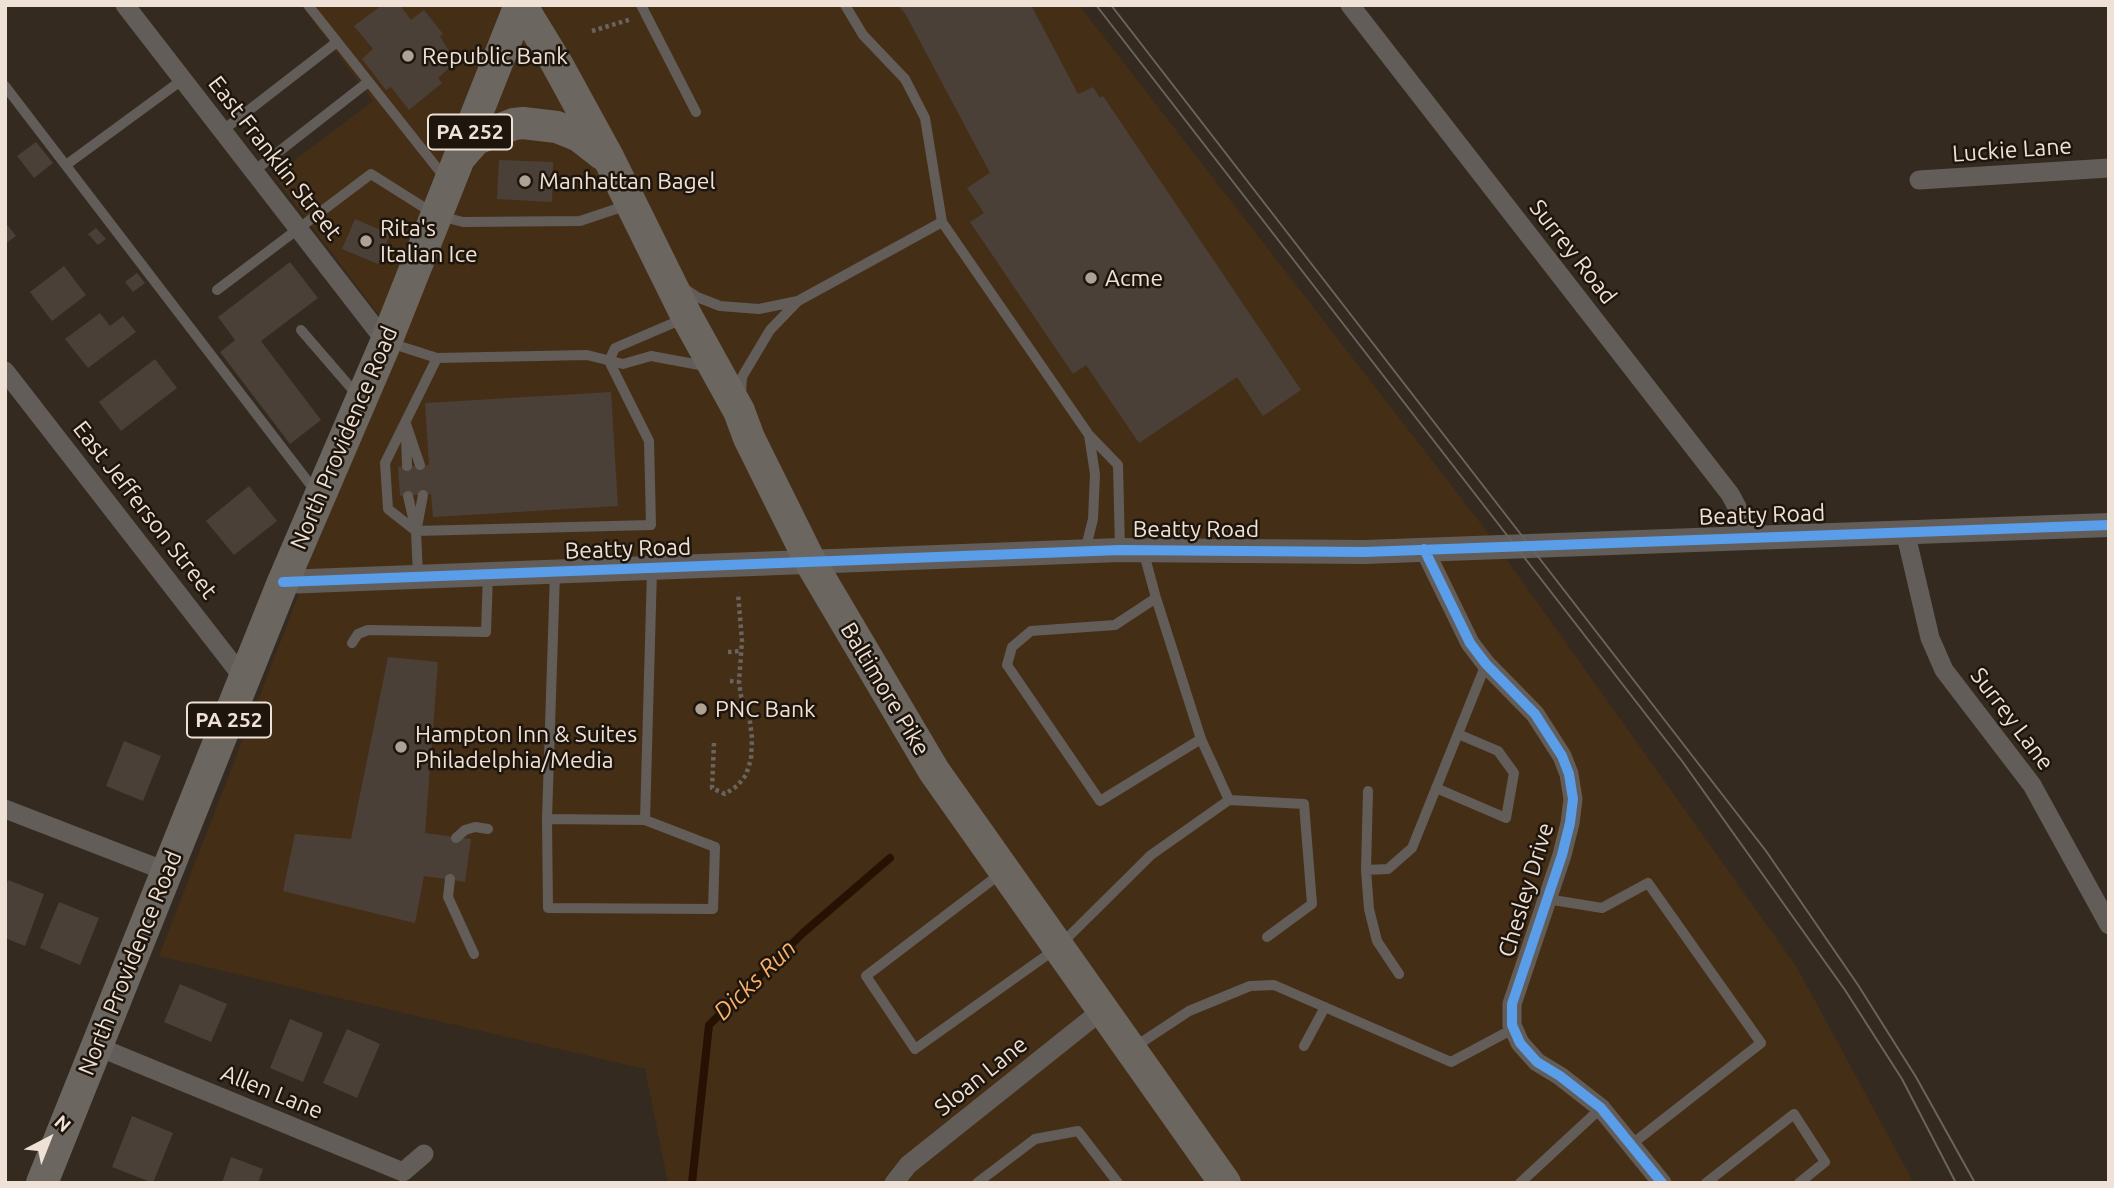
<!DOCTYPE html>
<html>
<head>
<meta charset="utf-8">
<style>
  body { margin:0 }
  #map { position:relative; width:2114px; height:1188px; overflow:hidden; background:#352a1f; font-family:Ubuntu,sans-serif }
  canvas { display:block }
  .frame { position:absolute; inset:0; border:7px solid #efe1d5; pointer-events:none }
  .north { position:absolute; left:14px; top:1104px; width:70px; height:70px; -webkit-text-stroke:5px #1e150c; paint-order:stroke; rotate:42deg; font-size:19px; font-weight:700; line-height:28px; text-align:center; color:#efe1d5 }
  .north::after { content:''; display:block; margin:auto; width:24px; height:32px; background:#efe1d5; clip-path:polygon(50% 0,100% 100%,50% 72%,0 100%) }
</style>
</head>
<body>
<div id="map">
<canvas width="2114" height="1188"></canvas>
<div class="frame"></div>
<div class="north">N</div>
</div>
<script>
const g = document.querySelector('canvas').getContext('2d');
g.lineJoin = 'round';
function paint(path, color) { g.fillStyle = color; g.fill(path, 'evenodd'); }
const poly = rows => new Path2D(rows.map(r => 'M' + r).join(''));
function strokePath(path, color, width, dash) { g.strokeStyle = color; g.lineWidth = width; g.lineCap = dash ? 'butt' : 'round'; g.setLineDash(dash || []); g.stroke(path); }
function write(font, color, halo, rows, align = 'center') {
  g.font = font + ' Ubuntu,sans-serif'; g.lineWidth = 5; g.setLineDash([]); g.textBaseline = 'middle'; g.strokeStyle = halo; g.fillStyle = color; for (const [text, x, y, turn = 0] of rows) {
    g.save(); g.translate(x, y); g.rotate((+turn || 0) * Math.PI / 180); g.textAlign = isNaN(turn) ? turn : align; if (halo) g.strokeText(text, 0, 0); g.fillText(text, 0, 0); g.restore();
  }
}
paint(poly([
  [301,5,1079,5,1482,525,1796,966,1914,1183,668,1183,645,1069,159,956,299,594,384,322,274,176,373,101]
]), '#452e16');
strokePath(poly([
  [692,1183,709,1025,803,933,890,858]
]), '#261103', 8);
paint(poly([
  [382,5,400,5,411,20,424,10,443,34,440,36,450,53,448,69,438,78,442,83,409,110,391,87,386,90,362,59,373,49,354,26],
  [898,5,1031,5,1078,94,1093,87,1100,98,1103,96,1301,390,1263,416,1237,377,1139,443,1086,365,1073,374,970,222,984,213,967,188,990,173,906,15],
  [36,142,53,163,34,178,17,156],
  [499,160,553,162,552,202,497,199],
  [355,219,390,234,378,264,342,249],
  [5,222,16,236,5,244],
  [96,228,106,239,98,245,88,234],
  [290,262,318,298,261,341,321,420,290,444,220,352,235,340,218,317],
  [64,266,86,295,52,321,30,292],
  [137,273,145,283,133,292,125,282],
  [100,313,110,326,123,316,136,332,88,368,65,339],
  [155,359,177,388,121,431,99,402],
  [611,392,618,506,433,517,431,494,400,496,398,467,429,465,425,403],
  [249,486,277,521,234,555,206,521],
  [388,657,438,662,425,833,471,839,465,882,424,876,415,923,283,891,295,834,351,839],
  [124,741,161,756,143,801,106,786],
  [8,880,44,894,25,946,5,938,5,887],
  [59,902,99,918,80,965,40,948],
  [180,984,227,1004,211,1042,164,1022],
  [290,1019,323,1033,303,1082,270,1068],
  [347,1029,380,1044,357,1098,323,1083],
  [132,1116,173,1133,153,1183,112,1167],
  [231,1157,263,1169,258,1183,222,1183]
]), '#4a4037');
strokePath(poly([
  [592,31,632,19],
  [728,652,740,651],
  [730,681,739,682],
  [714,743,712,788,725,794,737,786,746,775,751,759,752,738,749,714,741,696,739,682,742,641,738,593]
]), '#6a645f', 4.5, [3.5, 3.5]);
strokePath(poly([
  [308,5,445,178],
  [641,5,696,112],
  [845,5,863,35,905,79,925,118,942,222,1089,435,1118,465,1120,549],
  [5,86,316,492],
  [222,131,337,42],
  [66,165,182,80],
  [254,171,368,82],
  [685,289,697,297,720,306,759,309,798,301],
  [217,290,371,174,436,215,463,222,580,221,628,205],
  [301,330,358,396],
  [390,343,437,358,587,355,623,364,651,356,705,366],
  [437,358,385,463,388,509,416,531,651,525,649,441,609,361],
  [609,361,615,348,685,318],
  [741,394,742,377,770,330,798,301,942,222],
  [406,424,420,465],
  [406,435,407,466],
  [408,496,416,531,418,576],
  [417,527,423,495],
  [1143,550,1156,598,1201,739,1100,801,1007,665,1012,647,1031,631,1115,625,1156,598],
  [1085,551,1093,519,1095,474,1089,435],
  [555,573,547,819,645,820,652,570],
  [352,643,358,634,368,630,486,632,488,575],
  [1201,739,1229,800,1304,804,1312,904,1267,937],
  [1436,788,1506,818,1514,773,1498,751,1458,734],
  [1368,791,1366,870,1388,869,1412,848,1486,664],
  [547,819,548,908,713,909,715,847,645,820],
  [456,838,465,830,475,827,488,829],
  [1366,870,1369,909,1377,941,1399,974],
  [1000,874,866,976,915,1049,1057,948,1151,855,1229,800],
  [450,879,448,897,474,954],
  [1547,899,1602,908,1648,883,1761,1043,1632,1144],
  [1304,1046,1325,1007],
  [1133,1048,1189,1011,1250,986,1274,985,1451,1062,1513,1029],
  [977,1183,1035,1139,1078,1131,1118,1183],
  [1520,1183,1601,1108],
  [1706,1183,1794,1114,1825,1162,1799,1183]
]), '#625d59', 10);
strokePath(poly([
  [125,5,386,342],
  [1350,5,1730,494,1737,507,1742,537],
  [1919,180,2109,168],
  [5,371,245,680],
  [1905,531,1930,638,1944,670,2032,785,2109,925],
  [1424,549,1470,643,1486,664,1535,714,1562,756,1569,774,1573,799,1570,823,1562,855,1512,1004,1512,1025,1520,1043,1537,1062,1560,1076,1601,1108,1662,1183],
  [5,809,168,872],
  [96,1046,403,1172,424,1154],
  [894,1183,908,1165,1101,1011]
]), '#625d59', 19);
strokePath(poly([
  [283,582,1120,550,1364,552,2109,525]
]), '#625d59', 24);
strokePath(poly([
  [521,5,557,64,609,159,687,317,739,411,749,438,811,563,934,771,1225,1183],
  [462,155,476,139,514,124,523,123,557,127,579,136,602,154],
  [42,1183,283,582,386,342,520,5]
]), '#6b6660', 32);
strokePath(poly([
  [1096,5,1682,761,1845,990,1902,1079,1956,1183],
  [1111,5,1766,851,1858,985,1916,1077,1975,1183]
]), '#6b645d', 2);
strokePath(poly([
  [1424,549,1470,643,1486,664,1535,714,1562,756,1569,774,1573,799,1570,823,1562,855,1512,1004,1512,1025,1520,1043,1537,1062,1560,1076,1601,1108,1662,1183],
  [283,582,1120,550,1364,552,2109,525]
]), '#5a9eea', 10);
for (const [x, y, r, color] of [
  [408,56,7,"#aea195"],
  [525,181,7,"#aea195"],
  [366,241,7,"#aea195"],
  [1091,278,7,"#aea195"],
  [701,709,7,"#aea195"],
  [401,747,7,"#aea195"]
]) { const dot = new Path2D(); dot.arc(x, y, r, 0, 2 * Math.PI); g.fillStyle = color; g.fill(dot); strokePath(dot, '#1e150c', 2.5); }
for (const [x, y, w] of [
  [470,132,84],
  [229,720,84]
]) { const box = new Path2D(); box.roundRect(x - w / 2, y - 17.5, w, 35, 5); g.fillStyle = '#1e150c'; g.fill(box); strokePath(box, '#efe1d5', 2); }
write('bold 21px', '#efe1d5', null, [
  ["PA 252",470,132],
  ["PA 252",229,720]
]);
write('23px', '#efe1d5', '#1e150c', [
  ["Republic Bank",422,56],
  ["Manhattan Bagel",539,181],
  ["Rita's",380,228],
  ["Italian Ice",380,254],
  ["Acme",1105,278],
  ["PNC Bank",715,709],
  ["Hampton Inn & Suites",415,734],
  ["Philadelphia/Media",415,760]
], 'left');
write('23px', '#efe1d5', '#1e150c', [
  ["Luckie Lane",2012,150,-4],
  ["East Franklin Street",275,158,52],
  ["Surrey Road",1573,252,52],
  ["North Providence Road",344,438,-67],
  ["East Jefferson Street",145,510,52],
  ["Beatty Road",1762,515,-2],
  ["Beatty Road",1196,529],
  ["Beatty Road",628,549,-2],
  ["Baltimore Pike",885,689,59],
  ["Surrey Lane",2012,719,53],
  ["Chesley Drive",1526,890,-73],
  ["North Providence Road",130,963,-68],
  ["Sloan Lane",981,1076,-39],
  ["Allen Lane",272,1092,22]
]);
write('italic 24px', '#fab26b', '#1e150c', [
  ["Dicks Run",755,980,-44]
]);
</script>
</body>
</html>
